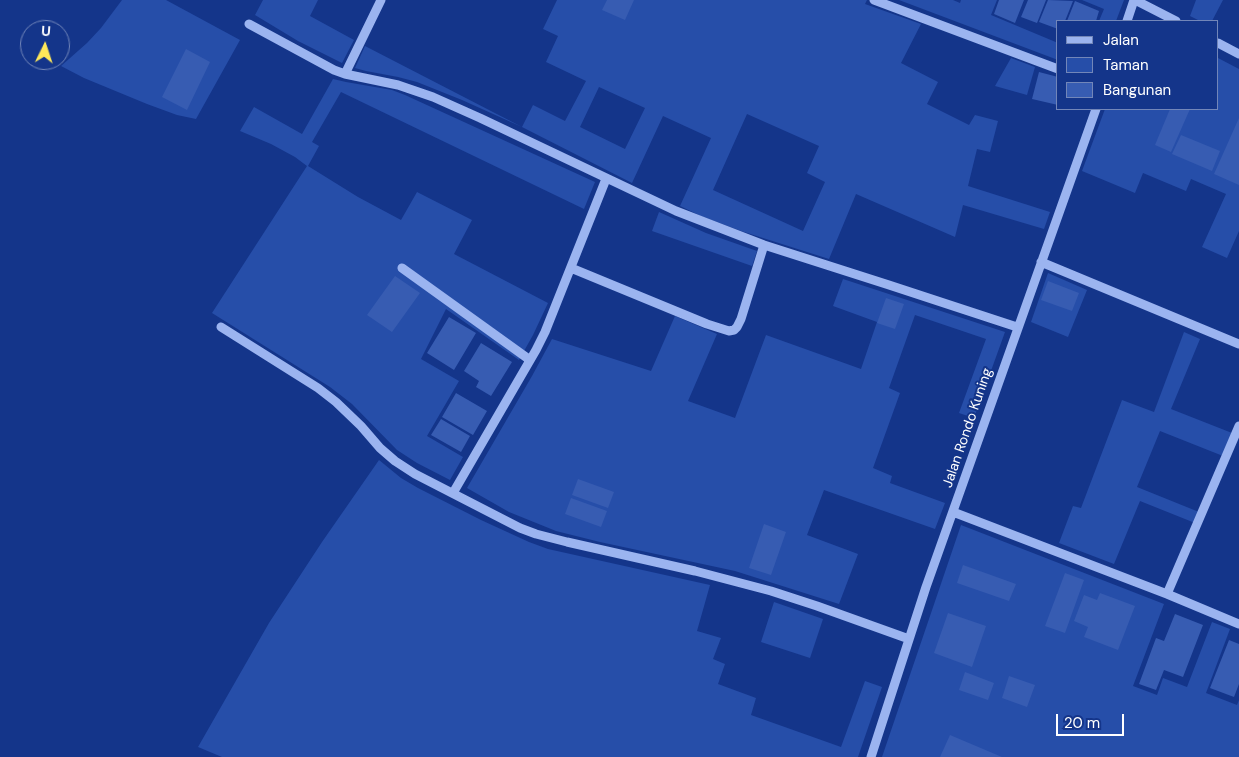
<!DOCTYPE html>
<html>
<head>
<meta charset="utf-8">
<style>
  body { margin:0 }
  #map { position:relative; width:1239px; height:757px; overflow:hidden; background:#14358a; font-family:"DM Sans",sans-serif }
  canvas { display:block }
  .legend { position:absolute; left:1056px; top:20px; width:162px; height:90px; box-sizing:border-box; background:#14358a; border:1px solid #7286b9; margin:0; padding:6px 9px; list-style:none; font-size:15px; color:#fff }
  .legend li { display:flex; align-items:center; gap:10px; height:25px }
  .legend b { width:25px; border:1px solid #7286b9 }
  .north { position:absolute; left:20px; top:20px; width:50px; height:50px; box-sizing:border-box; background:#14358a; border:1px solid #7286b9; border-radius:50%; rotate:4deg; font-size:14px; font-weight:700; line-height:20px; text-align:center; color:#fff }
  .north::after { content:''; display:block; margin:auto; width:18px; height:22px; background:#ffe859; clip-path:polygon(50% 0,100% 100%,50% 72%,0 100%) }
  .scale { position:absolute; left:1056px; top:714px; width:68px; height:22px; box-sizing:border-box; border:2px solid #fff; border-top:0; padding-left:6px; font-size:15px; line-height:18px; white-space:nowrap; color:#fff; -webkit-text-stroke:4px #14358a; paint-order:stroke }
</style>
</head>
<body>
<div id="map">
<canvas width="1239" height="757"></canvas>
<ul class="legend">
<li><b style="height:6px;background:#9bb4f0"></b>Jalan</li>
<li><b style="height:14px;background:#264ea9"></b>Taman</li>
<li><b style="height:14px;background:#375cb2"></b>Bangunan</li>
</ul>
<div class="north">U</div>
<div class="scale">20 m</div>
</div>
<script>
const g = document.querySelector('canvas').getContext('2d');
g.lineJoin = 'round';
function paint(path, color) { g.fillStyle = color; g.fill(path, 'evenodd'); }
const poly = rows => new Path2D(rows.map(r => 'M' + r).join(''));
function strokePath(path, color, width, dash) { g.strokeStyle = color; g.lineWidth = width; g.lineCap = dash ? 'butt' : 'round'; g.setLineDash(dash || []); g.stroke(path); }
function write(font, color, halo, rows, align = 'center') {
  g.font = font + ' "DM Sans",sans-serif'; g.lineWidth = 4; g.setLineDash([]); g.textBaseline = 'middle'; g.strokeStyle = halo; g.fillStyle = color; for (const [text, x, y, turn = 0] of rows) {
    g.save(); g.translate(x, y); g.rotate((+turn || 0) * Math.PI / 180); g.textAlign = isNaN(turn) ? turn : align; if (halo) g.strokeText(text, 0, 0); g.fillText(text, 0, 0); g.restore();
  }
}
paint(poly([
  [122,0,166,0,240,40,196,119,177,115,147,104,84,78,61,66,87,43,101,28],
  [263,0,318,0,310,16,354,40,342,63,298,41,255,15],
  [557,0,867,0,865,4,921,24,901,63,938,82,927,104,969,125,975,115,998,121,990,152,977,149,968,186,1050,212,1044,229,963,205,955,237,856,194,829,259,741,231,701,216,680,206,711,138,663,116,632,183,522,127,462,100,417,82,398,77,366,71,355,68,365,46,522,127,533,105,565,121,586,81,546,62,558,36,543,29],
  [599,87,645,108,625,149,580,127],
  [747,114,819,146,807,173,825,182,803,231,713,190],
  [899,0,953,0,960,3,961,0,997,0,991,15,1058,43,1058,60],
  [1082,0,1124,0,1116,21,1099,21,1104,9],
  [1196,0,1223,0,1212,21,1200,21,1190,16],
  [1011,58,1035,67,1027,95,995,86],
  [1218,58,1239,69,1239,231,1227,258,1202,247,1226,194,1191,179,1186,191,1143,173,1135,193,1082,171,1105,109,1218,109],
  [333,79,346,82,392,90,405,95,595,182,584,209,341,92,312,142,319,146,308,166,358,197,401,220,417,192,472,220,454,254,548,303,533,335,519,360,446,309,421,359,459,381,427,436,463,457,450,480,417,463,397,450,352,404,330,387,212,313,307,166,295,157,271,144,240,131,254,107,302,134],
  [659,212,706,233,757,251,752,266,652,231],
  [1048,273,1087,290,1068,337,1031,322],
  [843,279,1005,332,974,418,959,413,986,339,915,315,889,388,900,393,873,468,892,476,890,483,945,503,935,529,824,490,807,535,858,554,839,604,735,571,600,542,556,531,509,512,467,488,532,376,552,339,651,371,675,316,717,334,688,401,735,418,766,335,861,369,877,322,833,306],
  [1184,332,1200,339,1171,409,1232,433,1223,456,1160,431,1137,487,1199,512,1195,523,1140,501,1114,564,1059,543,1073,506,1081,508,1122,400,1154,412],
  [379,460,401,478,418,488,481,520,529,542,548,549,710,585,697,631,721,638,713,659,725,664,718,684,756,698,751,715,841,747,865,681,882,687,858,757,222,757,198,747,269,623,322,542],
  [961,525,1164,604,1133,686,1157,695,1163,678,1187,687,1212,622,1230,629,1206,693,1237,705,1239,700,1239,757,882,757],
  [774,602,823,619,810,658,761,642]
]), '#264ea9');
paint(poly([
  [607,0,634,0,625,20,602,10],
  [999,0,1024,0,1015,23,994,14],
  [1028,0,1046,0,1037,23,1021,17],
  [1048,0,1073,1,1065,21,1058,21,1058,29,1039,22],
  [1075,1,1099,11,1096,21,1067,21],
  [186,49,210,62,187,110,162,97],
  [1039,72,1058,77,1058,105,1032,99],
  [1170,109,1190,109,1171,152,1155,145],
  [1239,118,1239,185,1214,174],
  [1181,135,1220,151,1212,171,1172,154],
  [395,276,420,293,392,332,367,315],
  [1048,281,1079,293,1072,311,1041,300],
  [886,298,904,304,895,329,877,323],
  [449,317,476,333,454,370,427,353],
  [481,343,512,362,491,396,476,387,479,381,464,371],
  [456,393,487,411,473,435,442,417],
  [441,419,470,436,461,452,431,435],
  [578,479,614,492,608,508,572,495],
  [571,498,607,511,601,527,565,514],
  [764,524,786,532,771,575,749,568],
  [963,565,1016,584,1009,601,957,583],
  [1065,573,1084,580,1065,633,1045,626],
  [1100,593,1135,606,1118,650,1084,637,1088,627,1074,621,1084,595,1097,600],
  [948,613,986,626,972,667,934,653],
  [1175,614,1203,625,1183,677,1164,670,1156,690,1139,684,1156,638,1164,641],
  [1229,640,1239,644,1239,684,1234,697,1210,688],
  [965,672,994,683,988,700,959,690],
  [1009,676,1035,685,1027,707,1002,698],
  [950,735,1002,757,940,757]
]), '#375cb2');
strokePath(poly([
  [874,0,1058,69],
  [1135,0,1176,21],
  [1127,21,1134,0],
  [249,24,334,70,345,74,398,85,433,97,480,118,676,211,764,245,889,285,1017,327],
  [1218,43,1239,54],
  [345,74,381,0],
  [1041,262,1239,344],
  [402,268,530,360],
  [571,268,707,324,729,331,734,330,737,327,741,319,764,245],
  [221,327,318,388,336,402,361,426,380,448,395,461,415,474,520,528,536,534,567,542,695,571,771,591,817,606,909,639],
  [453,493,536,350,545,332,606,179],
  [953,512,1167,594,1239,624],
  [1167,594,1239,426],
  [871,757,926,587,1096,109]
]), '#9bb4f0', 9);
write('14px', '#fff', '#14358a', [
  ["Jalan Rondo Kuning",968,428,-71]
]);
</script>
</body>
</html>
